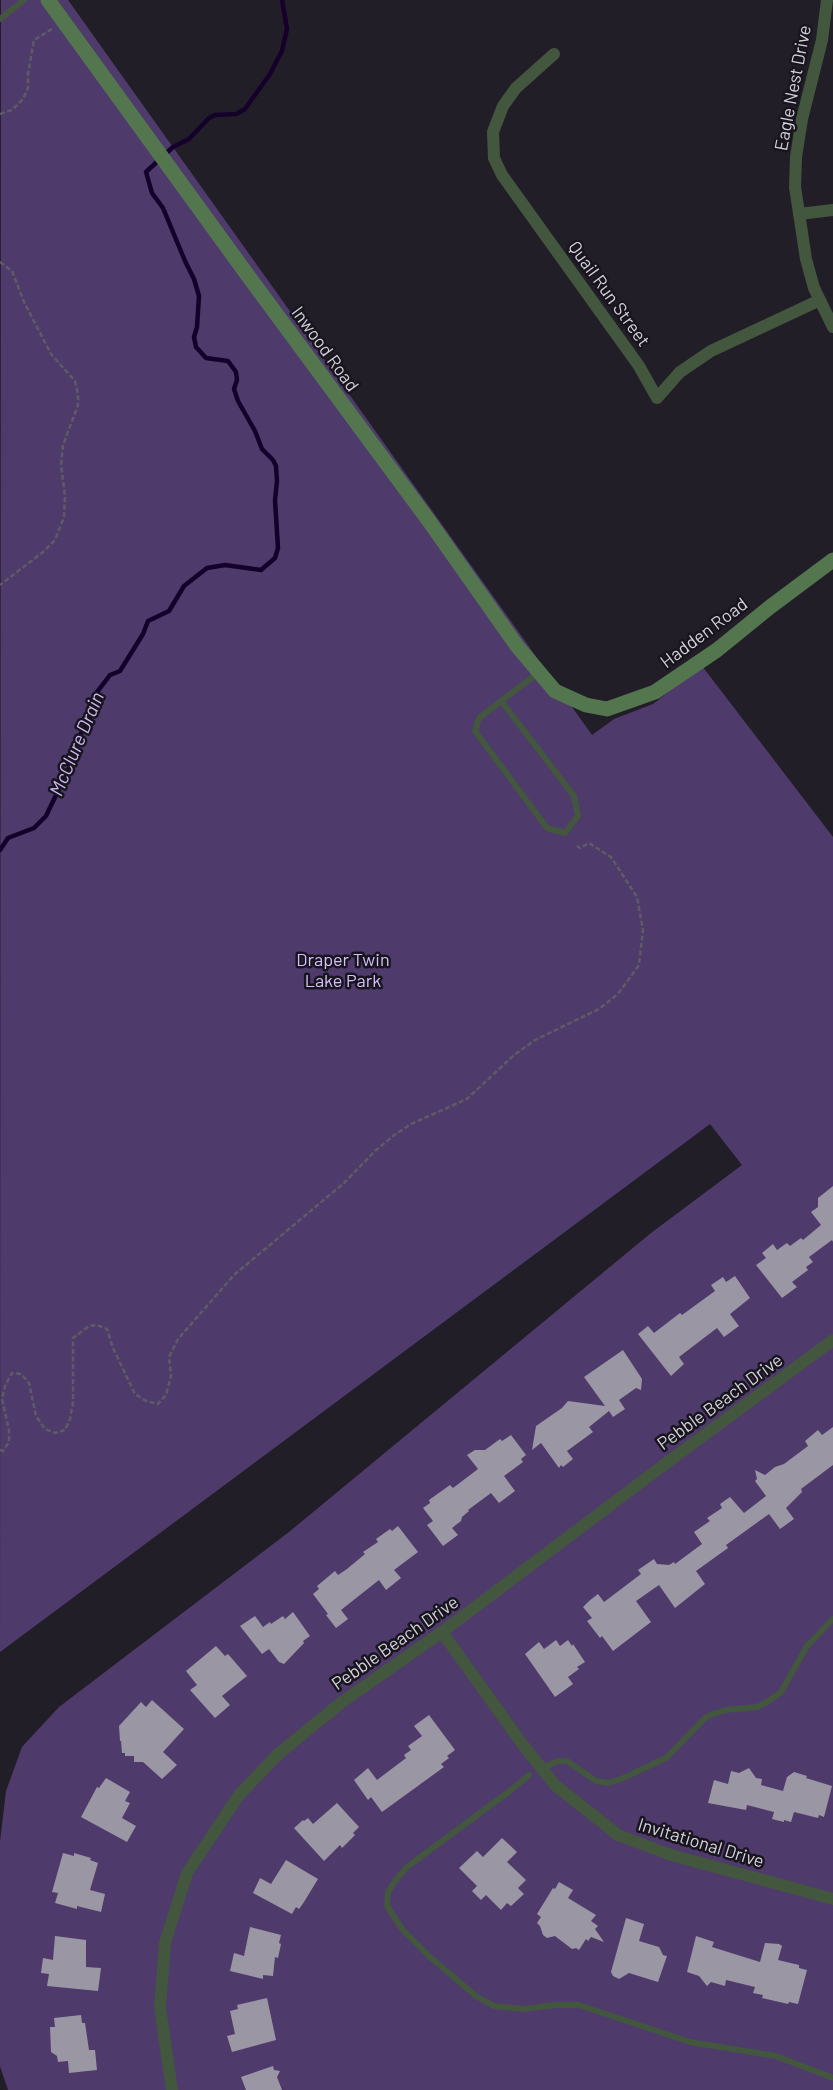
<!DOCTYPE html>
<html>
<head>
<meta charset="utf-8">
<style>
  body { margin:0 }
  canvas { display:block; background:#221e28 }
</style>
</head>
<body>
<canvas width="833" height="2090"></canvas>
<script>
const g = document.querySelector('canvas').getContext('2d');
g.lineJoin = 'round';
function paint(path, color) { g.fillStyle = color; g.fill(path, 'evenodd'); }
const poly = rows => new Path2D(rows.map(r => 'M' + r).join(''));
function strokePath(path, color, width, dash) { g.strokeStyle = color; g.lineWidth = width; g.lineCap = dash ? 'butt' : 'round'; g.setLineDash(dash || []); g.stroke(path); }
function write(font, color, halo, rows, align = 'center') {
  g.font = font + ' Barlow,sans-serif'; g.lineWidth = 5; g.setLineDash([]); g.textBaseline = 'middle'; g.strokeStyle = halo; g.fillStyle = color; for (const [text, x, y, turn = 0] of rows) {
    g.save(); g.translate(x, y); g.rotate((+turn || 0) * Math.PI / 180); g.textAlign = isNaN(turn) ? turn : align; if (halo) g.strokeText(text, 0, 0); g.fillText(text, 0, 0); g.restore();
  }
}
paint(poly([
  [1,0,68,0,592,735,614,719,653,704,702,666,833,837,833,2090,8,2090,0,2066,0,1842,6,1791,22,1747,59,1707,289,1532,651,1233,742,1165,710,1124,0,1652]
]), '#4f3a6c');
strokePath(poly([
  [0,850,8,838,34,828,46,816,70,766,74,747,87,722,94,696,110,675,120,671,143,634,148,621,169,611,184,586,207,568,225,565,261,570,275,558,278,548,275,500,277,481,276,466,273,460,262,449,255,431,238,401,234,389,237,380,236,372,228,361,206,358,196,347,194,337,197,327,199,296,194,279,185,261,163,208,152,193,146,172,173,147,189,139,209,118,215,115,236,114,245,109,270,74,282,51,287,29,282,0]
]), '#15002b', 4.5);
paint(poly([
  [833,1186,833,1242,832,1240,809,1257,813,1262,806,1267,808,1270,792,1282,797,1287,782,1298,756,1265,766,1258,762,1253,773,1244,777,1250,787,1243,790,1246,801,1238,803,1240,821,1225,811,1212,818,1207,818,1198],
  [735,1276,750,1298,730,1314,739,1326,724,1337,717,1328,679,1357,684,1364,671,1376,638,1334,648,1326,654,1333,680,1313,682,1315,715,1291,711,1285,723,1277,726,1282],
  [623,1350,642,1379,641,1390,636,1388,619,1400,625,1409,613,1417,609,1411,589,1427,593,1432,567,1451,573,1459,563,1467,561,1465,559,1468,541,1443,532,1450,536,1426,562,1408,568,1401,605,1406,584,1377],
  [833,1427,833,1465,801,1489,802,1492,786,1508,794,1519,780,1529,769,1514,726,1545,728,1548,696,1571,705,1584,675,1608,659,1585,636,1601,651,1622,613,1651,602,1636,600,1638,587,1621,592,1618,583,1607,589,1601,598,1594,604,1602,641,1574,638,1570,654,1559,657,1564,669,1565,674,1562,675,1564,702,1544,694,1532,710,1521,707,1518,722,1508,720,1504,730,1497,744,1513,766,1496,755,1481,757,1479,755,1470,765,1475,775,1467,784,1464,808,1446,805,1441,818,1430,822,1435],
  [511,1435,526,1455,521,1459,523,1462,504,1476,515,1491,499,1503,491,1493,468,1510,469,1511,462,1517,461,1521,452,1528,458,1535,443,1546,427,1525,433,1521,423,1508,430,1503,429,1500,450,1485,453,1488,478,1469,467,1455,475,1450,485,1450,500,1439,502,1441],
  [398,1526,418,1552,394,1570,401,1578,386,1590,379,1580,341,1610,348,1619,336,1628,326,1615,328,1614,313,1594,319,1589,317,1586,335,1571,338,1575,347,1569,365,1554,363,1552,378,1542,376,1539,390,1529,392,1531],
  [293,1612,310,1636,303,1641,304,1643,284,1664,279,1662,269,1649,262,1654,240,1626,255,1616,263,1627,270,1622,271,1624,283,1616,285,1619],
  [556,1640,560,1646,568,1640,572,1646,573,1644,585,1662,577,1667,579,1669,568,1677,573,1684,555,1697,525,1654,539,1642,544,1649],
  [216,1646,225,1656,228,1654,247,1676,222,1696,230,1705,215,1718,190,1690,197,1685,186,1671],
  [152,1700,184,1729,163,1752,177,1765,162,1779,143,1762,134,1762,134,1756,125,1756,125,1753,122,1753,121,1741,120,1741,119,1726,141,1702,146,1707],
  [429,1715,455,1750,447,1756,449,1758,441,1764,444,1767,382,1812,371,1797,368,1800,354,1780,368,1768,377,1780,406,1758,404,1755,411,1750,408,1746,422,1736,414,1726],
  [749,1768,756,1778,762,1779,761,1785,783,1791,787,1777,794,1772,807,1776,806,1778,832,1786,824,1817,819,1815,818,1818,794,1812,791,1822,784,1820,784,1822,772,1819,774,1812,747,1805,746,1810,708,1803,714,1780,728,1784,731,1771,739,1773],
  [106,1778,130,1792,125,1801,130,1803,122,1818,136,1826,127,1842,81,1817,97,1787,99,1788],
  [337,1803,359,1827,353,1833,355,1835,342,1848,340,1845,324,1861,294,1828,303,1820,304,1821,308,1818,313,1824],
  [502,1838,517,1852,507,1862,526,1880,518,1888,524,1894,511,1906,507,1903,501,1910,486,1895,481,1900,472,1891,477,1886,459,1868,477,1851,483,1857],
  [63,1853,74,1856,74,1853,91,1858,90,1860,98,1863,90,1890,105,1894,101,1912,77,1906,77,1909,55,1903,58,1893,52,1892],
  [286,1860,318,1879,304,1902,299,1909,296,1907,292,1914,253,1893,260,1878,271,1884],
  [559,1882,573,1890,568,1898,596,1915,591,1921,598,1926,595,1929,604,1942,591,1937,588,1941,586,1939,579,1950,576,1948,572,1949,555,1936,547,1938,543,1935,540,1926,537,1923,541,1917,537,1914,553,1888,555,1889],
  [626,1918,644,1924,639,1941,659,1947,663,1955,667,1956,658,1982,629,1973,619,1979,613,1976,611,1972],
  [250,1927,281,1935,279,1943,281,1944,278,1958,275,1957,273,1976,263,1975,263,1979,230,1971,234,1953,244,1956],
  [55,1936,86,1940,86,1967,101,1968,98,1991,47,1986,49,1974,41,1973,43,1958,53,1960],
  [696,1936,714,1942,712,1947,760,1962,765,1943,779,1944,782,1946,778,1960,799,1965,799,1968,807,1970,798,2004,789,2002,788,2004,762,1998,763,1995,753,1993,755,1987,726,1980,725,1986,711,1982,707,1986,699,1976,687,1972],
  [267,1998,276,2040,232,2052,227,2036,235,2034,230,2011,238,2009,237,2005],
  [81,2015,82,2023,85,2023,89,2050,95,2050,97,2070,69,2073,68,2061,58,2062,57,2056,51,2052,50,2027,55,2027,54,2018],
  [273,2066,274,2070,280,2071,277,2077,282,2090,246,2090,241,2077]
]), '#9b96a4');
strokePath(poly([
  [0,114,12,110,23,99,28,88,28,74,34,40,52,29],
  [0,262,12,271,24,302,51,354,75,381,78,394,78,405,63,445,61,465,65,496,64,517,55,540,43,552,0,585],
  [0,1450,3,1451,9,1442,9,1430,2,1399,5,1386,12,1373,21,1374,29,1383,36,1416,45,1429,55,1433,65,1430,70,1419,73,1403,73,1338,89,1326,97,1325,107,1329,113,1348,135,1394,146,1401,158,1404,166,1395,171,1376,169,1357,178,1339,234,1275,344,1183,375,1151,393,1136,411,1124,467,1099,514,1055,535,1040,599,1009,618,994,639,965,643,930,637,897,611,857,589,843,580,848,577,846]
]), '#5e5b64', 2.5, [5, 2.5]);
strokePath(poly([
  [0,19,24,0],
  [502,702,574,796,578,816,565,833,547,828,475,731,479,718,538,673],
  [545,1767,558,1761,567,1761,596,1781,608,1783,621,1779,666,1758,706,1717,725,1710,757,1707,767,1702,781,1692,807,1646,833,1619],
  [529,1775,511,1790,407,1867,395,1881,388,1892,387,1905,392,1914,403,1930,430,1957,476,1996,494,2006,524,2009,555,2005,579,2005,690,2042,776,2056,833,2078]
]), '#42573e', 6);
strokePath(poly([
  [827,0,822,40,802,119,796,157,795,187,806,259,814,288,833,327],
  [554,54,516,88,503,106,493,132,494,158,502,175,639,366,657,398,680,372,711,351,820,300],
  [799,214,833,210],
  [442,1632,523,1745,555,1785,618,1835,671,1855,833,1899],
  [172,2090,160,2008,165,1943,187,1873,239,1795,277,1755,342,1702,442,1632,661,1467,833,1340]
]), '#42573e', 12);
strokePath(poly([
  [48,0,246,273,429,521,517,646,555,691,586,705,607,709,655,692,717,650,770,607,833,560]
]), '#53764e', 15);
write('18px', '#d4d2d9', '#18151f', [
  ["Eagle Nest Drive",793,88,-79],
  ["Quail Run Street",609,294,54],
  ["Inwood Road",325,349,54],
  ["Hadden Road",704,633,-37],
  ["Pebble Beach Drive",720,1402,-36],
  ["Pebble Beach Drive",395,1643,-35],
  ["Invitational Drive",701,1843,17]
]);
write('18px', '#d5c0fa', '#18151f', [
  ["Draper Twin",343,960],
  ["Lake Park",343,981]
]);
write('italic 19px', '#cfb9f3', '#18151f', [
  ["McClure Drain",77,744,-67]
]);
</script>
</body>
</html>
